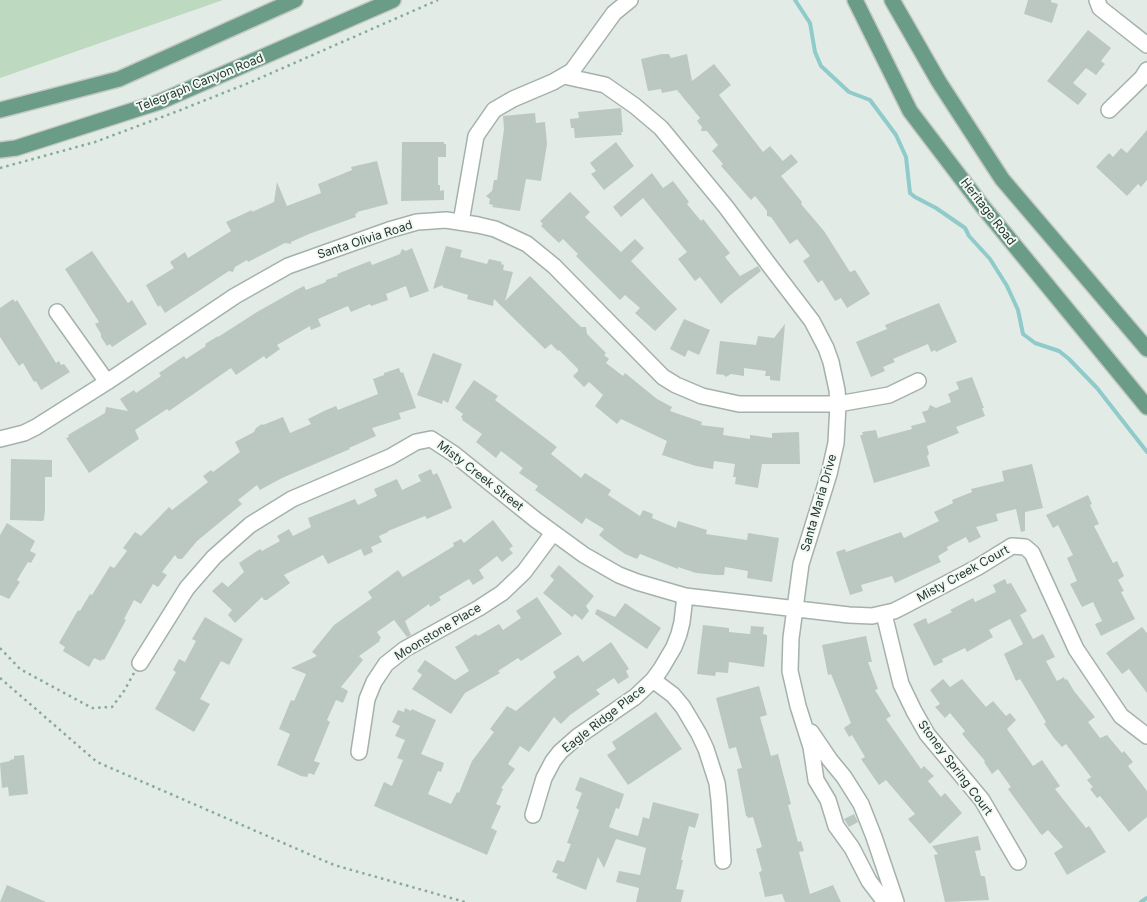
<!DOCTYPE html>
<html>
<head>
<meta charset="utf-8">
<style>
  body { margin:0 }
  canvas { display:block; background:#e2ebe5 }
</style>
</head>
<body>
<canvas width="1147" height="902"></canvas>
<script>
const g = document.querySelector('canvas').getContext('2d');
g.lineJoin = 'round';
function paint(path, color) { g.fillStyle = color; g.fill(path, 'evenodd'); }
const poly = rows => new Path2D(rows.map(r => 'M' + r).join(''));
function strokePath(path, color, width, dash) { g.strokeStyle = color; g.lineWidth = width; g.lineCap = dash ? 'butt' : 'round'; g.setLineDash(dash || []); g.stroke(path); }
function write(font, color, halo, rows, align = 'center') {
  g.font = font + ' Inter,sans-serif'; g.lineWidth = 4; g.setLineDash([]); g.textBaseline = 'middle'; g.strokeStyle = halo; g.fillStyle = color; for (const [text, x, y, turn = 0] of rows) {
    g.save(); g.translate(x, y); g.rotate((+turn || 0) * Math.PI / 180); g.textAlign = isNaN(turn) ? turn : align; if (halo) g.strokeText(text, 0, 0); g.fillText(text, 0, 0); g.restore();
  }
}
paint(poly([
  [0,0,223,0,0,78]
]), '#bddac0');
strokePath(poly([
  [795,0,810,23,815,52,821,66,849,92,870,100,896,135,906,157,910,193,915,197,936,208,965,228,969,236,990,259,1007,286,1018,310,1023,334,1035,343,1059,351,1069,359,1097,388,1147,452],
  [1141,902,1147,898]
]), '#8fcbca', 4);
paint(poly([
  [1028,0,1051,0,1051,2,1058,4,1052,23,1024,14],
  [1088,30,1111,48,1101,61,1105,64,1096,75,1086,68,1073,83,1087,94,1078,105,1047,81],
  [662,54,669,54,671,58,687,54,692,81,714,64,731,85,719,95,763,152,770,146,783,161,791,154,798,162,781,176,802,202,801,204,824,231,850,272,855,270,870,294,847,308,841,298,835,301,822,280,818,283,803,261,810,256,797,239,790,244,771,217,767,216,767,211,755,196,751,200,721,166,723,164,712,151,718,145,707,131,701,131,702,127,697,121,700,118,677,90,662,93,661,89,648,91,641,59],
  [621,108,623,132,621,132,622,135,575,138,574,128,571,128,570,119,579,118,578,112],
  [535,113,536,123,545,122,547,144,541,181,526,179,520,211,492,207,493,205,489,204,490,199,486,196,492,191,494,180,497,180,504,129,503,116],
  [1147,130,1147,180,1141,187,1138,184,1127,196,1096,167,1109,153,1113,157,1121,148,1127,153],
  [402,142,444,142,444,144,446,144,446,157,438,157,438,185,440,185,440,191,444,190,444,200,401,201],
  [616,142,634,166,604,190,591,174,596,171,590,163],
  [377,161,388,204,357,212,358,213,355,214,356,217,309,234,291,242,291,244,285,243,248,262,247,260,235,267,233,272,229,271,165,313,160,305,158,307,147,287,146,285,174,268,170,262,185,252,188,258,231,231,226,222,252,210,252,212,274,202,277,182,287,206,321,193,318,184,352,170,351,167],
  [652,173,663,188,673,181,689,202,687,204,701,221,703,219,707,224,730,253,725,257,740,276,758,266,761,271,728,297,721,304,700,277,695,281,678,259,687,252,643,198,621,217,613,207],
  [570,192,590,212,585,217,621,252,635,239,644,248,631,261,677,309,655,331,635,313,640,308,625,295,620,300,576,256,578,254,563,239,559,243,541,226,543,224,540,221],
  [446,246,462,250,460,257,487,264,489,259,502,262,501,264,504,265,503,270,513,272,505,301,530,276,581,327,586,327,587,334,606,353,604,355,609,359,606,363,623,376,625,373,657,399,672,407,670,411,702,422,701,425,724,428,723,435,750,439,750,435,772,438,772,433,799,432,800,464,762,464,758,488,735,484,736,477,733,477,735,464,714,461,713,469,696,466,662,455,667,441,621,419,617,424,595,406,603,395,589,382,584,387,573,376,578,371,578,369,559,350,558,351,551,344,545,349,494,299,493,306,467,299,468,295,442,287,443,285,433,289],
  [412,248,429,291,410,298,406,286,386,294,388,300,371,306,370,304,351,312,348,306,318,319,321,326,311,330,310,326,277,345,280,349,266,359,264,356,236,375,231,368,169,411,167,409,135,430,139,439,89,473,66,438,69,437,68,435,105,413,106,407,128,411,120,399,134,390,136,393,161,376,159,373,184,356,186,359,206,346,205,344,218,336,218,337,257,312,296,290,304,286,306,290,326,282,326,280,338,276,337,274,370,261,372,265,400,254,402,249,406,251],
  [92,251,128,303,132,300,147,324,112,347,110,344,107,346,101,337,101,334,95,324,99,322,65,269],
  [13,299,15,302,17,300,56,363,59,361,61,365,64,364,70,372,41,390,36,381,34,382,23,363,19,366,0,337,0,308],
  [939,303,957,342,936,352,935,350,931,352,928,344,893,359,895,362,883,367,885,371,871,377,856,342,887,329,885,325],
  [684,319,710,330,699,355,688,350,685,357,670,349],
  [785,324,780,381,770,380,770,376,765,376,766,371,744,368,744,376,731,374,726,377,724,375,716,374,720,341,756,345,758,336,774,338],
  [433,353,462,364,448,403,443,400,442,404,417,395],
  [399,368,401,373,403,372,416,408,399,413,401,419,372,428,376,436,349,448,350,449,282,478,260,490,257,485,238,500,242,504,197,541,182,559,178,559,175,555,162,572,167,575,158,587,153,584,141,604,134,600,124,619,126,620,104,660,102,659,101,661,94,658,89,667,63,651,65,647,59,643,78,610,80,611,90,594,92,595,110,566,114,568,127,551,123,548,135,532,141,536,169,507,172,510,208,482,203,476,211,470,213,472,240,452,235,442,254,432,256,428,262,424,263,425,283,417,290,433,311,424,308,419,324,411,336,406,338,410,378,394,373,379,384,375,384,373],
  [972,377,984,408,982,408,985,416,956,427,959,433,927,446,929,454,927,456,930,466,874,483,860,435,863,435,862,432,876,430,878,438,912,429,911,426,926,422,922,412,928,410,930,405,936,408,951,402,948,394,959,389,956,382],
  [474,380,498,396,495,400,557,447,551,454,581,478,585,473,611,490,608,495,640,516,643,510,653,514,652,518,676,528,678,521,707,530,706,534,747,540,748,533,779,538,772,582,747,578,748,571,725,567,724,575,716,575,696,573,678,567,678,569,640,554,637,559,625,554,605,540,599,535,604,529,586,518,582,524,535,490,538,486,519,473,523,468,501,451,496,458,476,442,482,434,462,420,463,419,461,417,463,414,455,408],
  [11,459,52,460,52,477,45,477,45,509,44,520,42,521,10,520],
  [1032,464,1043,508,1025,512,1025,531,1021,532,1016,509,996,514,998,521,976,527,981,537,969,543,966,537,947,547,948,550,938,556,941,562,895,583,892,576,861,585,863,591,850,595,836,552,845,549,846,552,901,532,904,538,939,521,934,512,953,503,952,500,972,492,971,489,1004,481,1002,471],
  [431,469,433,475,437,473,440,479,452,508,427,519,425,516,388,531,388,532,379,536,382,542,371,547,373,552,364,556,361,549,328,564,323,555,284,575,290,583,267,600,264,600,262,597,235,623,228,615,232,610,212,591,222,582,228,587,244,572,239,563,260,549,262,551,280,541,277,536,289,529,293,536,311,527,308,518,355,499,358,505,377,496,374,489,397,479,402,490,421,481,418,475],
  [1088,495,1092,504,1090,505,1099,524,1094,526,1113,563,1117,561,1124,576,1118,580,1124,591,1121,592,1135,619,1101,636,1095,624,1102,621,1093,602,1082,607,1070,584,1077,581,1067,558,1073,555,1058,525,1053,528,1046,515],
  [493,520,513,546,509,549,513,553,502,562,497,556,479,570,484,578,473,585,469,579,439,597,441,600,430,607,429,604,405,621,411,635,407,637,394,620,377,632,381,638,379,640,380,641,359,656,363,660,341,687,348,691,343,703,336,700,327,720,330,722,314,761,320,763,314,775,309,773,307,777,301,776,277,765,290,734,279,729,291,700,294,701,306,674,291,668,317,656,312,652,334,625,372,598,368,592,398,570,403,577,454,546,453,543,461,539,464,543],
  [7,523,35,541,30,551,36,554,31,563,28,562,17,580,20,582,9,599,0,595,0,535],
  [559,565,594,596,586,606,589,611,582,620,575,614,572,617,543,593,554,580,550,576],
  [1005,579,1007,584,1011,583,1027,611,1020,615,1033,639,1043,634,1055,657,1046,661,1057,681,1064,677,1065,680,1067,679,1074,691,1095,717,1088,722,1100,738,1107,735,1122,753,1124,751,1133,762,1128,766,1147,791,1147,817,1129,832,1100,796,1097,798,1090,789,1093,787,1087,780,1091,777,1066,744,1062,747,1054,738,1044,724,1046,722,1020,679,1016,681,1004,654,1023,644,1010,619,989,630,993,637,967,652,965,648,942,659,943,662,934,666,913,624,926,618,928,624,952,612,950,610,973,598,975,602,996,592,993,585],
  [537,597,562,634,521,661,518,658,498,671,500,673,465,693,451,714,412,689,422,675,417,671,425,660,455,680,469,671,455,647,476,634,478,636,499,624,503,630,521,618,516,611],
  [625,603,661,628,647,649,595,614,597,609,615,617],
  [205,617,243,639,229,665,221,661,200,699,210,704,194,732,155,709,176,672,173,670,179,659,185,662,196,641,192,639],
  [703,625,729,628,729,632,750,634,751,626,764,627,763,634,767,635,767,641,764,667,729,662,728,673,716,672,715,676,697,674],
  [1142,627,1147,633,1147,693,1129,669,1122,674,1106,653],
  [866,636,872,662,868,662,878,689,875,690,891,716,886,719,921,769,924,766,934,776,928,781,941,797,945,793,962,813,930,844,908,819,915,814,886,780,879,785,861,759,865,757,852,735,849,737,844,728,851,723,831,674,828,675,822,645],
  [611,642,629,669,626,671,629,677,618,684,614,678,596,690,600,694,570,715,561,724,554,717,529,752,520,746,508,764,515,769,501,788,503,789,496,804,501,806,491,828,497,831,487,855,374,806,384,782,392,786,403,760,397,758,405,740,395,736,400,726,392,722,398,710,404,712,405,708,411,711,412,709,436,720,421,754,444,763,441,772,438,771,428,794,451,804,457,792,459,793,472,761,494,732,490,729,507,706,516,711,556,677,553,672,578,655,583,662],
  [943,679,950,687,962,679,986,707,993,701,1006,716,1010,713,1016,720,1007,729,1033,766,1042,760,1060,786,1055,789,1086,828,1089,826,1106,852,1067,875,1054,853,1063,847,1048,830,1042,835,1040,833,1008,789,1011,787,998,769,992,774,984,762,985,761,962,734,965,731,950,713,945,718,935,707,940,704,930,690],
  [759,686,767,715,760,717,771,756,778,754,791,804,788,805,798,842,801,841,804,851,799,852,810,894,833,885,841,902,785,902,782,894,765,897,759,872,762,871,756,849,762,847,753,817,748,818,747,816,746,816,737,769,742,768,736,747,729,749,716,698],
  [656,712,682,749,628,785,607,755,616,749,612,742],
  [24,755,28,794,9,796,8,787,2,788,0,763,10,761,10,760,14,759,14,756],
  [580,777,624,794,619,809,616,808,609,827,617,830,638,836,643,817,649,819,653,802,699,814,695,828,689,826,681,860,683,860,676,889,684,890,681,902,636,902,639,888,616,882,619,871,640,875,646,848,616,839,604,868,598,857,586,890,556,878,558,874,552,872,557,860,564,862,571,844,567,843,579,810,576,808,582,793,575,790],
  [854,814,858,822,849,827,844,819],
  [978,836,981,850,975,851,981,876,984,876,985,877,989,900,945,902,934,855,938,854,932,846],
  [7,885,46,902,0,902]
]), '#bbc8c1');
const minor = poly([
  [1097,0,1100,8,1147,45],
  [564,76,605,85,635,106,661,128,726,207,770,266,812,321,826,348,831,362,837,390,838,404,836,443,829,474,801,564,791,638,790,671,798,706,811,747,816,780,828,800,836,826,852,848,869,881,885,902],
  [1109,110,1142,78,1147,70],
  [461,222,476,136,494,110,513,99,553,82,572,71,614,13,630,0],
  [57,312,107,382],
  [0,439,24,433,36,427,107,382,235,296,288,266,389,230,417,222,432,221,446,220,478,225,495,229,527,244,554,266,663,377,676,385,702,396,739,404,838,404,889,395,918,381],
  [884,614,901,684,914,711,927,734,982,800,1018,862],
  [140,663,187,588,214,557,250,525,292,499,390,457,416,442,431,439,454,454,536,520,584,555,619,575,637,582,685,596,849,615,872,616,894,611,904,606,978,567,1012,546,1025,547,1032,553,1076,649,1121,716,1147,736],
  [653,680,673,695,683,707,699,734,706,749,717,783,719,800,723,861],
  [811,732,830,760,844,777,861,804,874,837,896,902],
  [359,752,367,699,374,682,386,664,405,649,479,608,502,593,524,572,553,533],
  [533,815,544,778,553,761,560,752,577,737,635,697,653,680,661,669,674,647,679,634,682,622,685,596]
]);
const major = poly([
  [855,0,910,111,983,207,1147,407],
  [892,0,939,82,1002,179,1147,349],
  [0,110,119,79,295,0],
  [0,150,16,148,159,102,393,0]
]);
strokePath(minor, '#a5b2ab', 18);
strokePath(major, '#c2c8c5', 18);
strokePath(poly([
  [0,168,95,142,178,111,251,82,438,0],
  [0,648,20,669,92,708,112,707,124,691,134,673],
  [0,678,97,762,334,865,465,902]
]), '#86ab99', 2.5, [2.5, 4]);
strokePath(minor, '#fff', 15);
strokePath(major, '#6b9c87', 15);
write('12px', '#243a30', '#f2f8f4', [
  ["Telegraph Canyon Road",200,83,-22],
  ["Heritage Road",988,212,52],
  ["Santa Olivia Road",365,240,-18],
  ["Misty Creek Street",480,476,38],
  ["Santa Maria Drive",819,503,-74],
  ["Misty Creek Court",963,574,-29],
  ["Moonstone Place",438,632,-31],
  ["Eagle Ridge Place",604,719,-38],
  ["Stoney Spring Court",955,768,53]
]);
</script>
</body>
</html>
